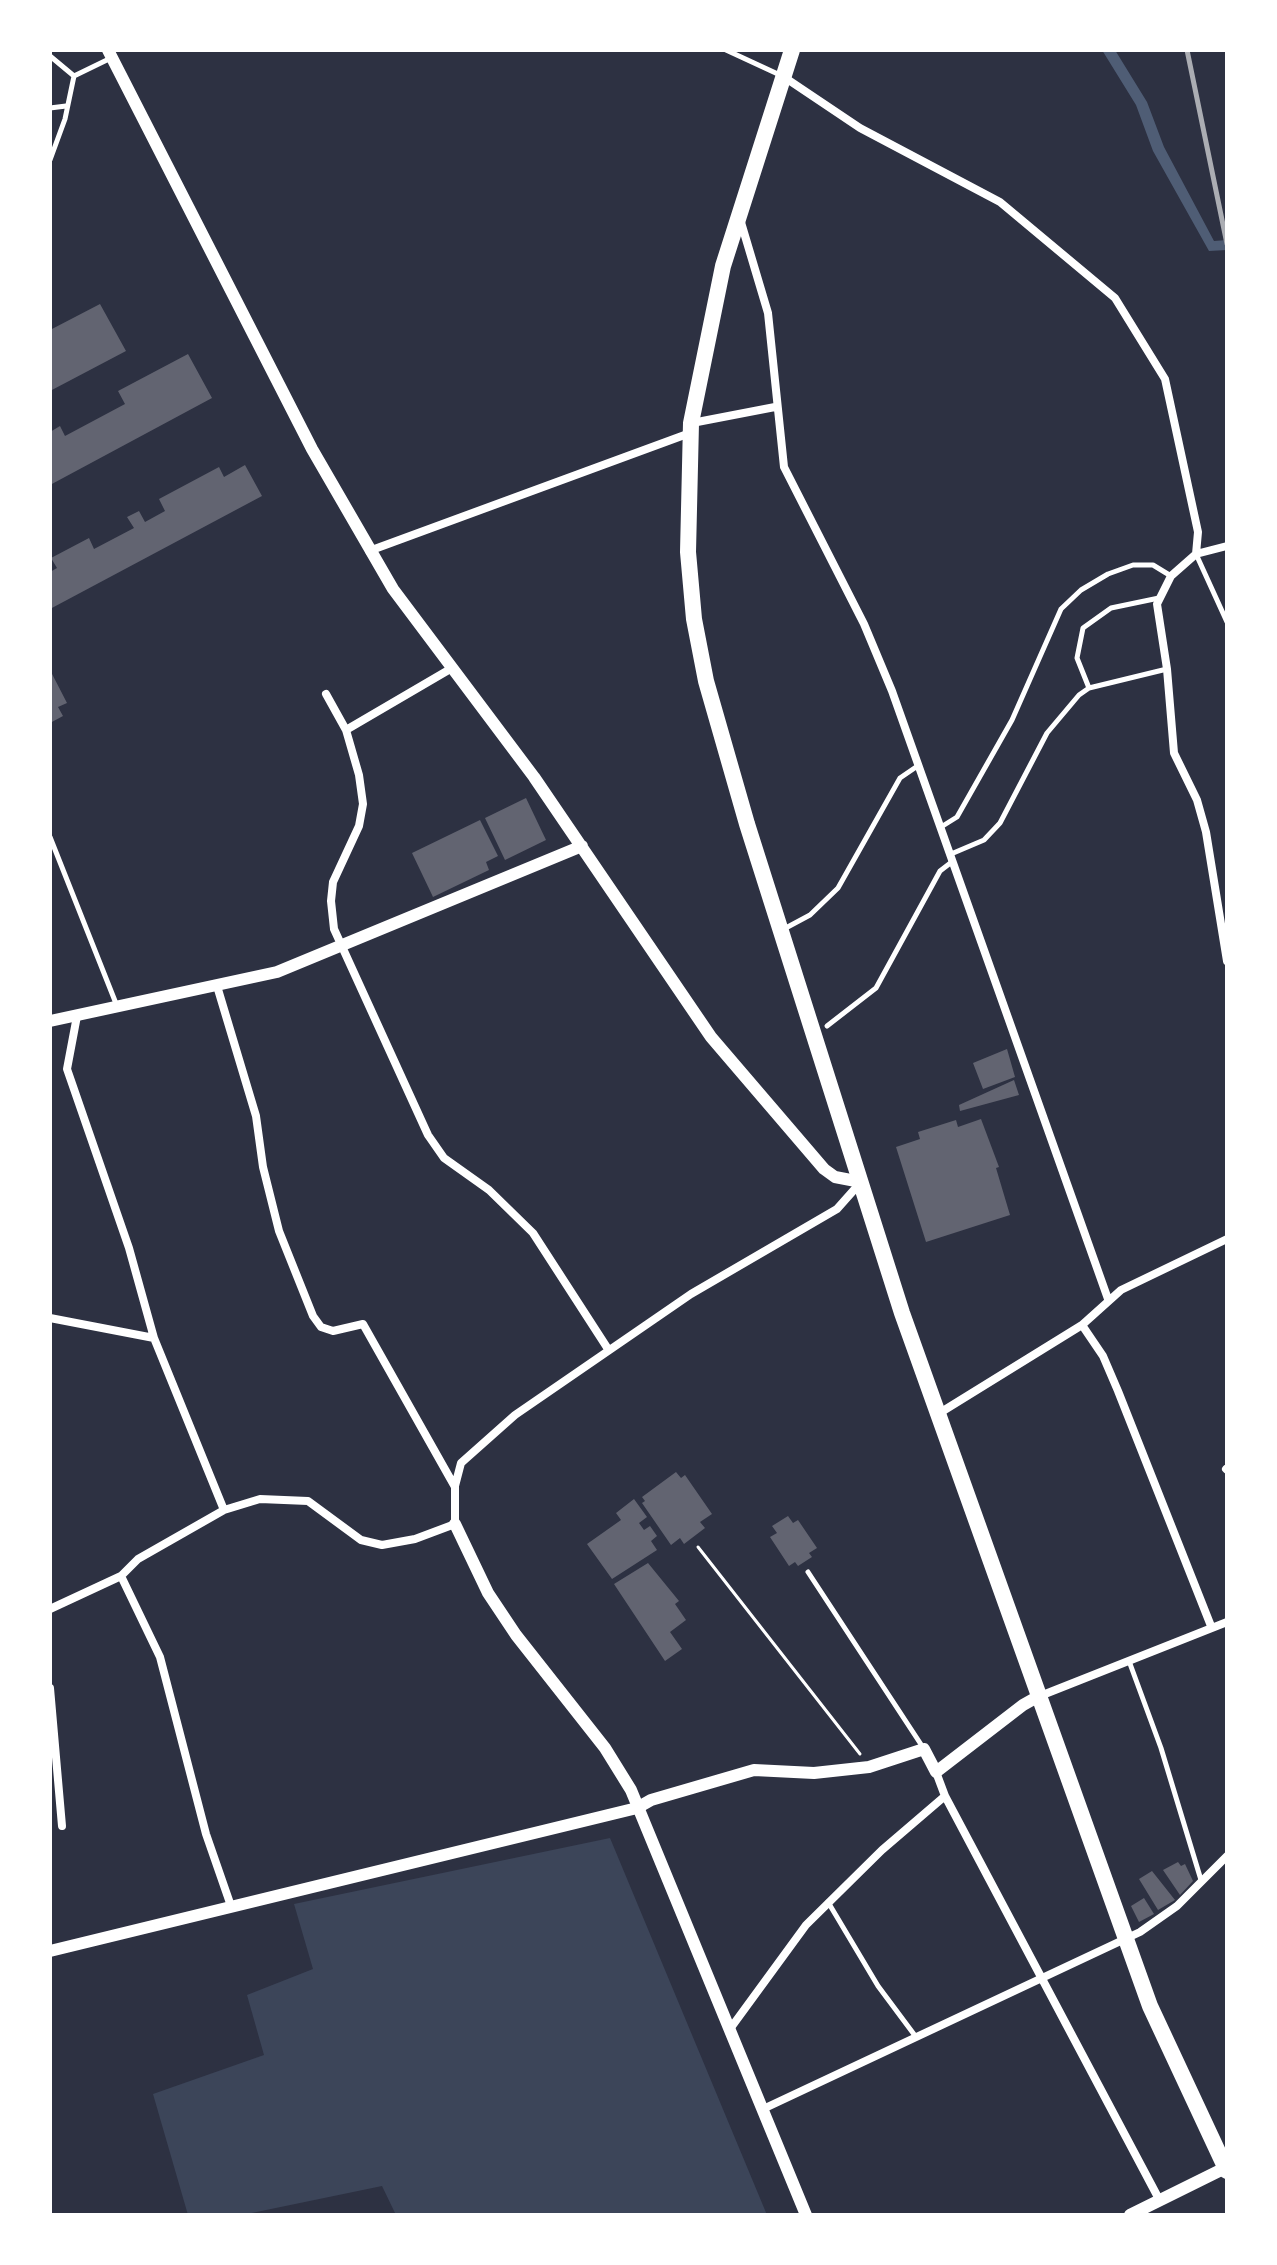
<!DOCTYPE html>
<html>
<head>
<meta charset="utf-8">
<style>
  body { margin:0 }
  #map { position:relative; width:1277px; height:2265px; overflow:hidden; background:#2d3142; font-family:Raleway,sans-serif }
  canvas { display:block }
  .frame { position:absolute; inset:0; border:52px solid #fff; pointer-events:none }
</style>
</head>
<body>
<div id="map">
<canvas width="1277" height="2265"></canvas>
<div class="frame"></div>
</div>
<script>
const g = document.querySelector('canvas').getContext('2d');
g.lineJoin = 'round';
function paint(path, color) { g.fillStyle = color; g.fill(path, 'evenodd'); }
const poly = rows => new Path2D(rows.map(r => 'M' + r).join(''));
function strokePath(path, color, width, dash) { g.strokeStyle = color; g.lineWidth = width; g.lineCap = dash ? 'butt' : 'round'; g.setLineDash(dash || []); g.stroke(path); }
paint(poly([
  [610,1838,767,2215,396,2215,382,2186,242,2215,188,2215,153,2094,264,2055,247,1995,313,1969,294,1904]
]), '#3c4559');
paint(poly([
  [1102,50,1115,50,1147,102,1164,147,1214,241,1227,240,1227,250,1209,251,1153,151,1136,105]
]), '#4f5d75');
paint(poly([
  [100,304,126,351,50,391,50,330],
  [188,354,212,398,50,485,50,432,60,426,65,436,125,404,118,391],
  [245,465,262,496,50,609,50,572,57,568,51,558,89,538,94,549,134,528,127,517,139,511,145,522,165,511,159,499,219,467,224,477],
  [50,670,67,703,58,707,63,716,50,723],
  [526,798,546,840,505,860,485,818],
  [480,820,498,856,486,862,489,870,433,897,412,853],
  [1007,1049,1015,1077,983,1089,973,1063],
  [1014,1080,1019,1095,960,1111,959,1105],
  [981,1119,999,1167,996,1168,1010,1215,926,1242,896,1147,920,1139,918,1132,956,1120,958,1127],
  [676,1472,681,1478,685,1475,712,1514,700,1522,705,1528,684,1544,680,1538,671,1545,642,1503,645,1501,642,1497],
  [634,1499,647,1517,639,1523,644,1530,650,1526,657,1536,651,1541,657,1550,612,1579,587,1544,621,1520,616,1513],
  [788,1516,793,1523,798,1520,817,1548,809,1553,812,1557,798,1566,795,1562,789,1566,770,1537,777,1533,772,1526],
  [648,1563,679,1601,675,1604,686,1620,670,1632,682,1649,665,1661,614,1584],
  [1178,1862,1181,1866,1185,1864,1193,1881,1180,1895,1163,1870],
  [1152,1871,1175,1900,1158,1910,1139,1879],
  [1144,1898,1154,1914,1139,1922,1131,1906]
]), '#626471');
strokePath(poly([
  [698,1547,860,1754]
]), '#fff', 3);
strokePath(poly([
  [726,50,780,75],
  [50,56,74,76,111,58],
  [50,108,66,106],
  [50,160,65,119,74,76],
  [1196,554,1227,622],
  [1089,688,1077,658,1083,628,1111,608,1159,598],
  [941,827,957,817,1012,720,1061,609,1081,590,1108,574,1133,565,1153,565,1171,576],
  [50,837,117,1006],
  [951,854,984,840,1000,823,1047,733,1079,695,1089,688,1167,669],
  [782,930,810,915,838,888,900,778,919,765],
  [827,1026,876,988,940,871,953,861],
  [808,1572,924,1749],
  [1129,1661,1161,1748,1201,1880],
  [828,1902,878,1986,916,2037]
]), '#fff', 5);
strokePath(poly([
  [784,77,860,128,1000,202,1115,298,1165,379,1198,532,1196,554,1171,576,1157,604,1167,669,1174,753,1197,800,1206,832,1227,961],
  [740,219,768,313,784,467,864,624,892,691,1108,1299],
  [692,423,775,407],
  [369,551,690,433],
  [1196,554,1227,546],
  [326,694,346,730,359,775,363,804,359,826,333,882,331,901,334,929,428,1135,444,1158,489,1190,533,1233,608,1349],
  [346,730,452,668],
  [77,1016,67,1069,129,1248,154,1338],
  [50,1318,154,1338,224,1510,260,1499,308,1501,361,1540,382,1545,415,1539,455,1524,455,1487,363,1324,333,1331,321,1327,313,1316,279,1231,263,1167,256,1116,217,986],
  [1082,1325,1103,1356,1118,1391,1211,1626],
  [938,1414,1082,1325,1121,1290,1227,1239],
  [1226,1469,1227,1470],
  [455,1486,461,1463,515,1415,691,1294,837,1209,861,1182],
  [121,1576,160,1657,206,1834,231,1906],
  [50,1609,121,1576,138,1559,224,1510],
  [50,1688,62,1826],
  [1040,1696,1227,1622],
  [936,1772,945,1796,1160,2201],
  [730,2029,806,1925,882,1850,945,1796],
  [763,2109,1140,1932,1177,1906,1227,1856]
]), '#fff', 8);
strokePath(poly([
  [108,50,312,449,393,589,534,777,711,1037,824,1169,835,1177,861,1182],
  [50,1021,277,972,582,846],
  [455,1524,488,1593,516,1635,605,1748,631,1790,806,2215],
  [50,1951,637,1808,651,1800,754,1770,814,1773,869,1767,924,1749,936,1772,1023,1705,1039,1696],
  [1130,2215,1225,2168]
]), '#fff', 12);
strokePath(poly([
  [792,50,723,266,691,423,688,552,694,619,706,681,747,824,902,1313,1150,2006,1227,2171]
]), '#fff', 16);
strokePath(poly([
  [1187,50,1227,244]
]), '#abadb3', 5);
</script>
</body>
</html>
